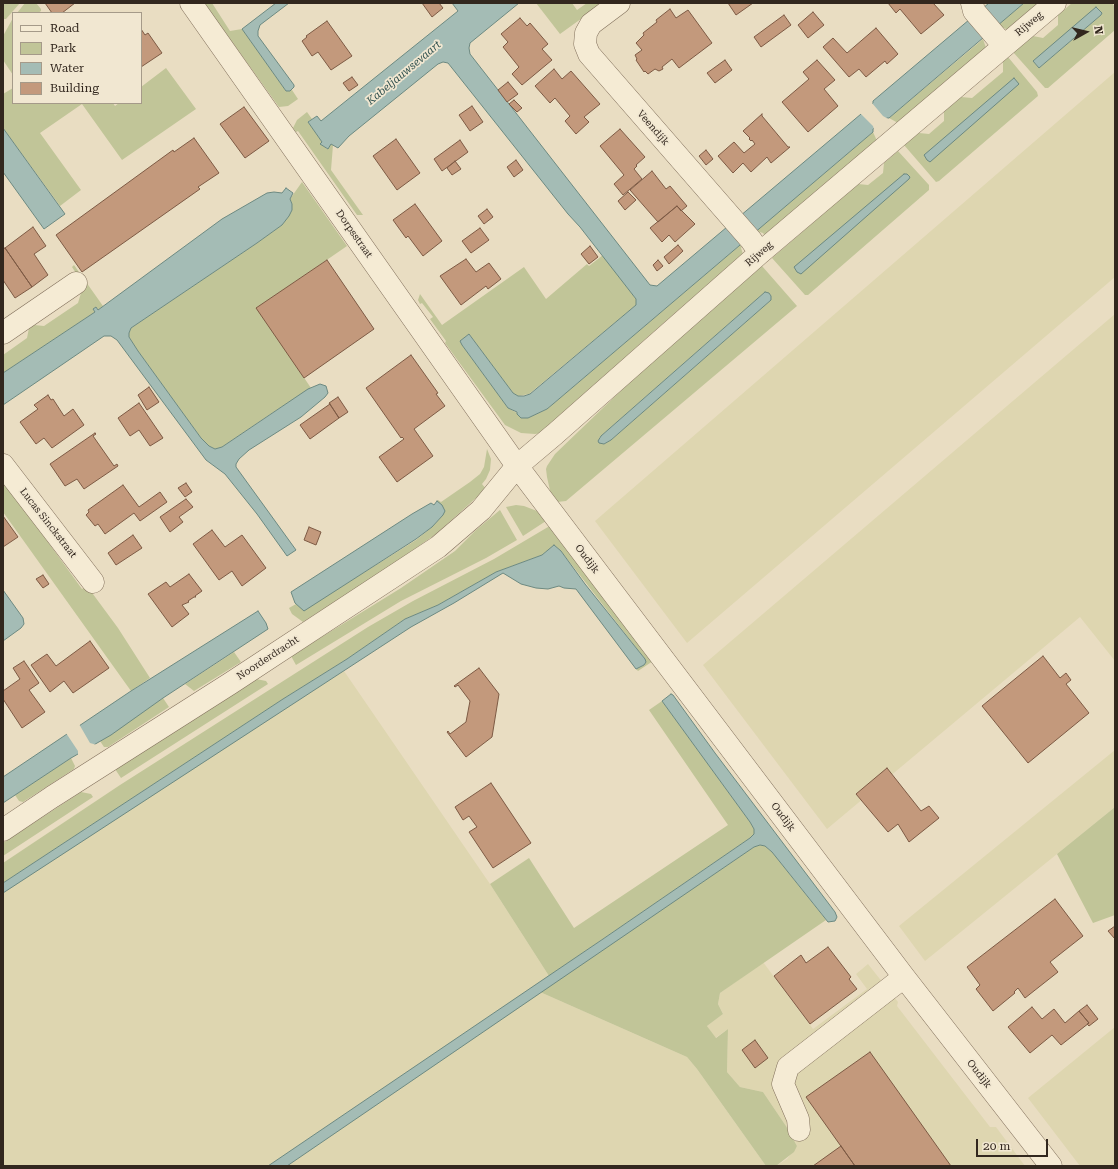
<!DOCTYPE html>
<html>
<head>
<meta charset="utf-8">
<style>
  body { margin:0 }
  #map { position:relative; width:1118px; height:1169px; overflow:hidden; background:#e9ddc2; font-family:"Roboto Serif",serif }
  canvas { display:block }
  .frame { position:absolute; inset:0; border:4px solid #32271e; pointer-events:none }
  .legend { position:absolute; left:12px; top:12px; width:130px; height:92px; box-sizing:border-box; background:#f1e7d1; border:1px solid #a59a89; margin:0; padding:5px 7px; list-style:none; font-size:12px; color:#32271e }
  .legend li { display:flex; align-items:center; gap:8px; height:20px }
  .legend b { width:20px; border:1px solid #a59a89 }
  .north { position:absolute; left:1066px; top:12px; width:40px; height:40px; -webkit-text-stroke:3px #f1e7d1; paint-order:stroke; rotate:82deg; font-size:11px; font-weight:700; line-height:16px; text-align:center; color:#32271e }
  .north::after { content:''; display:block; margin:auto; width:14px; height:18px; background:#32271e; clip-path:polygon(50% 0,100% 100%,50% 72%,0 100%) }
  .scale { position:absolute; left:976px; top:1139px; width:72px; height:18px; box-sizing:border-box; border:2px solid #32271e; border-top:0; padding-left:5px; font-size:12px; line-height:14px; white-space:nowrap; color:#32271e; -webkit-text-stroke:3px #f1e7d1; paint-order:stroke }
</style>
</head>
<body>
<div id="map">
<canvas width="1118" height="1169"></canvas>
<div class="frame"></div>
<ul class="legend">
<li><b style="height:5px;background:#f5ebd4"></b>Road</li>
<li><b style="height:11px;background:#c1c598"></b>Park</li>
<li><b style="height:11px;background:#a4bcb5"></b>Water</li>
<li><b style="height:11px;background:#c3997c"></b>Building</li>
</ul>
<div class="north">N</div>
<div class="scale">20 m</div>
</div>
<script>
const g = document.querySelector('canvas').getContext('2d');
g.lineJoin = 'round';
function paint(path, color) { g.fillStyle = color; g.fill(path, 'evenodd'); }
const poly = rows => new Path2D(rows.map(r => 'M' + r).join(''));
function strokePath(path, color, width, dash) { g.strokeStyle = color; g.lineWidth = width; g.lineCap = dash ? 'butt' : 'round'; g.setLineDash(dash || []); g.stroke(path); }
function write(font, color, halo, rows, align = 'center') {
  g.font = font + ' "Roboto Serif",serif'; g.lineWidth = 3.5; g.setLineDash([]); g.textBaseline = 'middle'; g.strokeStyle = halo; g.fillStyle = color; for (const [text, x, y, turn = 0] of rows) {
    g.save(); g.translate(x, y); g.rotate((+turn || 0) * Math.PI / 180); g.textAlign = isNaN(turn) ? turn : align; if (halo) g.strokeText(text, 0, 0); g.fillText(text, 0, 0); g.restore();
  }
}
paint(poly([
  [1115,72,1115,277,687,643,595,521],
  [1115,314,1115,661,1080,617,827,829,703,665],
  [344,671,490,884,549,976,268,1166,3,1166,3,885],
  [1115,750,1115,807,925,961,899,926],
  [763,962,813,1029,867,989,856,974,868,964,898,1002,897,1006,990,1127,996,1127,1025,1166,776,1166,787,1159,797,1146,786,1126,763,1092,740,1087,727,1072,728,1029,715,1038,707,1026,723,1014,718,1004,720,993],
  [540,992,687,1057,697,1069,766,1166,287,1166],
  [1115,1027,1115,1166,1080,1166,1028,1098]
]), '#ded6b0');
paint(poly([
  [3,3,20,3,6,19,3,19],
  [25,3,36,3,41,9,41,11,38,13,17,13],
  [204,3,212,3,230,31,242,29,286,91,292,90,298,99,288,106,279,107],
  [536,3,572,3,577,10,587,3,603,3,560,34],
  [1024,3,1039,3,1008,30,998,25],
  [1072,3,1112,3,1115,7,1115,30,1048,88,1045,88,1013,52,1033,36,1043,38,1058,25,1058,15],
  [1102,13,1101,15,1039,68,1033,61],
  [13,18,13,75,3,60,3,36],
  [983,39,986,48,898,123,889,118],
  [1008,57,1037,92,1038,96,939,181,936,182,904,145,919,133,929,134,944,121,944,111,961,97,972,98,1003,72,1003,61],
  [166,68,196,109,122,160,82,104,40,133,81,190,60,206,3,128,3,94,13,88,13,103,113,103,115,106,119,103,141,103,141,87],
  [307,112,312,119,308,122,322,142,321,144,327,149,331,144,333,145,331,170,363,215,357,215,298,131,296,132,293,128,297,120],
  [873,132,877,141,765,236,763,233,756,231],
  [898,151,929,185,929,190,808,295,805,295,772,258,858,184,868,185,883,173,884,163],
  [302,182,347,246,257,308,311,388,269,415,222,447,215,449,209,446,201,438,138,351,129,337,129,333,131,328,257,243,282,225,292,210,292,204,290,199],
  [740,245,742,247,741,248,743,254,642,342,552,425,541,433,535,434,521,433,505,425,445,343,446,341,430,319,433,317,422,303,420,304,418,300,420,294,442,325,524,267,546,299,587,264,589,266,603,255,636,299,636,305,529,394,518,396,513,393,469,334,461,341,462,345,508,408,517,413,522,417,528,418,547,409],
  [74,265,103,306,98,310,96,307,93,309,95,312,3,373,3,355,27,338,29,328,34,325,44,326,78,303,81,293,86,288,72,267],
  [762,266,797,306,566,501,557,502,551,495,547,477,546,469,547,466,555,454,655,358],
  [765,292,769,293,771,296,771,300,611,440,604,444,599,438,601,436],
  [487,449,491,459,490,470,486,479,482,484,486,489,436,534,386,569,303,622,292,614,289,608,296,604,304,610,416,540,432,527,443,515,437,501,434,504,438,500,441,502,470,482,480,474,484,467],
  [3,480,82,589,87,586,118,628,150,678,131,691,3,512],
  [516,505,524,506,537,511,546,521,523,536,506,507],
  [500,510,517,540,486,558,401,601,296,665,291,656,401,588,455,551,476,530],
  [548,527,553,527,653,661,638,671,636,669,644,665,645,659,561,551,554,545,542,555,496,572,438,605,405,619,347,659,283,699,3,883,3,863,120,785,368,627,413,601,494,559],
  [234,652,241,662,194,691,185,684],
  [256,679,266,681,268,684,121,778,115,769],
  [163,698,169,707,108,747,104,747,100,741],
  [662,701,750,822,754,829,754,834,750,838,549,976,490,884,529,858,574,928,728,825,649,710],
  [71,758,75,766,74,769,23,802,19,801,15,795],
  [81,792,91,794,93,797,3,856,3,843],
  [1115,807,1115,915,1093,923,1057,854],
  [760,845,765,846,772,852,826,920,720,993,718,1004,723,1014,707,1026,716,1038,728,1029,727,1072,740,1087,763,1092,786,1126,797,1146,794,1152,776,1166,766,1166,697,1069,687,1057,540,992,754,847]
]), '#c1c598');
const water = poly([
  [276,3,289,3,260,25,258,31,258,36,294,85,294,87,290,91,286,91,242,29,276,3],
  [452,3,519,3,470,43,469,48,470,54,650,285,657,286,861,114,873,103,873,101,989,3,1024,3,889,118,887,118,873,129,873,132,553,404,547,409,528,418,521,418,517,414,517,412,508,408,462,345,460,341,469,334,513,393,518,396,524,396,530,394,636,305,636,299,580,227,568,214,448,63,443,62,438,64,349,136,338,148,331,144,328,149,320,144,322,142,308,122,317,116,321,121,458,11,452,3],
  [1096,7,1102,13,1101,15,1039,68,1033,61,1096,7],
  [1014,78,1019,84,930,162,927,160,924,155,1014,78],
  [3,128,65,214,44,229,3,172,3,128],
  [904,174,907,174,910,177,909,179,801,274,797,272,794,267,904,174],
  [286,188,293,193,290,199,292,204,292,210,289,216,282,225,257,243,131,328,129,333,129,337,138,351,201,438,209,446,215,449,222,447,308,389,320,384,326,386,328,393,325,397,301,417,249,450,239,459,236,464,236,467,296,550,287,556,257,514,225,474,206,460,117,340,111,336,104,336,3,405,3,373,95,312,93,309,96,307,98,310,222,219,267,193,274,192,282,193,286,188],
  [765,292,769,293,771,296,771,300,611,440,604,444,599,443,598,441,601,436,765,292],
  [437,501,442,505,445,511,443,515,432,527,416,539,304,611,295,603,291,592,412,514,431,503,434,505,437,501],
  [554,545,561,551,585,584,645,659,646,662,644,665,636,669,576,589,564,588,559,586,548,589,536,588,521,584,503,573,454,603,411,627,3,893,3,883,283,699,347,659,405,619,438,605,496,572,542,555,554,545],
  [3,590,23,618,24,624,21,628,3,641,3,590],
  [258,611,266,623,268,629,163,698,111,735,71,758,3,803,3,777,131,691,258,611],
  [671,694,673,695,715,753,835,912,837,917,835,921,828,922,772,852,765,846,760,845,754,847,287,1166,268,1166,603,939,750,838,754,834,754,829,750,822,662,701,671,694]
]);
paint(water, '#a4bcb5');
strokePath(water, '#6c8981', 1);
paint(poly([
  [871,99,872,103,883,116,890,120,887,120,875,130,875,133,873,126,859,112,871,102],
  [79,724,90,743,97,745,78,757,78,751,66,733]
]), '#e9ddc2');
const building = poly([
  [45,3,75,3,62,13,52,13,45,3],
  [422,3,439,3,443,8,432,17,422,3],
  [728,3,753,3,736,15,728,3],
  [888,3,933,3,944,15,921,34,900,9,896,13,888,3],
  [670,9,676,18,688,10,712,43,679,68,672,59,662,67,663,69,659,71,655,69,648,74,645,71,644,72,636,60,637,59,635,55,642,50,636,43,644,35,643,33,657,22,656,20,670,9],
  [813,12,824,25,808,38,798,25,813,12],
  [784,15,791,25,761,47,754,37,784,15],
  [520,18,527,26,530,23,548,44,542,49,552,60,522,85,512,74,519,67,503,47,508,42,501,34,520,18],
  [327,21,352,56,331,70,318,52,312,56,302,41,307,37,306,36,327,21],
  [876,28,898,54,887,64,885,61,866,77,859,69,849,77,823,47,833,38,847,53,876,28],
  [141,29,145,35,148,33,162,53,141,67,141,29],
  [725,60,732,70,715,83,707,73,725,60],
  [817,60,835,80,824,89,838,106,808,132,782,102,809,79,803,72,817,60],
  [554,69,562,79,571,71,600,104,584,117,589,122,576,134,565,121,570,116,555,98,550,103,535,86,554,69],
  [352,77,358,85,349,91,343,83,352,77],
  [508,82,518,94,507,102,498,90,508,82],
  [514,100,522,108,517,112,509,104,514,100],
  [472,106,483,122,470,131,459,115,472,106],
  [244,107,269,141,245,158,220,124,244,107],
  [762,114,762,116,788,147,790,147,771,163,767,157,751,172,743,163,733,173,718,156,734,142,744,153,755,144,752,140,751,141,749,139,750,138,743,131,762,114],
  [620,129,645,157,636,165,637,166,634,169,642,179,623,195,614,184,624,175,600,146,620,129],
  [194,138,219,173,198,187,200,189,82,272,56,235,173,150,174,152,194,138],
  [396,139,420,173,397,190,373,156,396,139],
  [460,140,468,152,442,171,434,159,460,140],
  [706,150,713,159,706,165,699,156,706,150],
  [516,160,523,170,514,177,507,167,516,160],
  [455,161,461,169,452,175,447,168,455,161],
  [652,171,666,189,670,186,687,206,681,211,677,206,658,222,630,190,652,171],
  [628,192,636,200,625,210,618,201,628,192],
  [415,204,442,241,423,256,408,236,406,238,393,220,415,204],
  [677,206,695,224,675,242,669,235,662,242,650,228,677,206],
  [487,209,493,217,484,224,478,216,487,209],
  [33,227,46,246,34,254,48,275,32,287,5,248,33,227],
  [480,228,489,240,471,253,462,241,480,228],
  [678,245,683,251,669,264,664,257,678,245],
  [590,246,598,257,589,264,581,254,590,246],
  [5,248,32,287,15,298,3,280,3,249,5,248],
  [466,259,476,272,489,263,501,279,488,289,486,286,461,305,440,276,466,259],
  [327,260,374,329,304,378,256,308,327,260],
  [658,260,663,266,657,271,653,265,658,260],
  [411,355,438,393,436,394,445,406,414,429,433,456,397,482,379,457,404,439,402,437,401,438,366,388,411,355],
  [149,387,159,402,147,410,138,395,149,387],
  [48,395,51,400,53,399,64,416,73,409,84,425,52,448,44,438,36,444,20,422,38,409,34,405,48,395],
  [338,397,348,412,339,418,329,403,338,397],
  [139,403,163,438,150,446,139,430,130,436,118,418,139,403],
  [330,404,339,418,310,439,300,425,330,404],
  [95,433,96,434,93,436,114,466,117,464,118,466,84,489,77,479,65,486,50,464,95,433],
  [186,483,192,492,185,497,178,488,186,483],
  [123,485,139,507,160,492,167,502,140,521,134,513,105,534,98,524,95,526,86,515,89,512,88,510,123,485],
  [186,499,193,507,179,517,183,522,170,532,160,517,186,499],
  [3,516,18,537,3,547,3,516],
  [309,527,321,532,316,545,304,540,309,527],
  [212,530,225,547,242,535,266,568,242,586,232,571,219,580,193,544,212,530],
  [133,535,142,548,116,565,108,553,133,535],
  [189,574,202,591,195,596,196,597,194,597,188,601,189,602,182,605,189,614,172,627,148,594,166,582,170,587,189,574],
  [43,575,49,584,43,588,36,579,43,575],
  [90,641,109,668,73,693,64,681,50,692,31,665,47,654,56,666,90,641],
  [1043,656,1060,678,1066,673,1071,680,1066,684,1089,713,1028,763,982,706,1043,656],
  [24,661,39,683,29,690,45,712,22,728,3,699,3,691,20,679,13,668,24,661],
  [479,668,499,694,492,737,466,757,447,732,448,731,450,734,466,722,470,701,458,685,455,687,454,686,479,668],
  [887,768,921,811,929,806,939,818,909,842,898,824,888,832,856,794,887,768],
  [491,783,531,843,493,868,469,832,477,827,469,816,463,820,455,807,491,783],
  [1055,899,1083,936,1050,962,1058,972,1025,998,1018,988,1014,992,1015,993,993,1011,976,989,980,985,967,967,1055,899],
  [1115,926,1115,939,1108,931,1115,926],
  [828,947,851,977,849,979,857,989,810,1024,774,976,801,955,806,963,828,947],
  [1087,1005,1098,1019,1089,1026,1087,1024,1089,1023,1079,1011,1087,1005],
  [1032,1007,1042,1019,1054,1009,1065,1023,1079,1011,1089,1023,1061,1045,1052,1035,1030,1053,1008,1027,1032,1007],
  [755,1040,768,1058,755,1068,742,1050,755,1040],
  [870,1052,951,1166,855,1166,806,1097,870,1052],
  [841,1146,855,1166,813,1166,841,1146]
]);
paint(building, '#c3997c');
strokePath(building, '#7d5a44', 1);
const minor = poly([
  [191,3,517,466,904,977,1051,1166],
  [619,3,591,24,586,33,585,44,589,54,751,240,760,253],
  [972,3,974,11,1004,46],
  [3,333,76,283],
  [3,465,93,582],
  [3,830,52,797,231,683,438,547,481,510,517,466,555,434,760,253,1055,3],
  [799,1130,798,1119,783,1084,788,1067,904,977]
]);
strokePath(minor, '#816f5b', 23);
strokePath(minor, '#f5ebd4', 22);
write('10px', '#32271e', '#f1e7d1', [
  ["Rijweg",1029,24,-40],
  ["Veendijk",653,128,49],
  ["Dorpsstraat",354,234,55],
  ["Rijweg",759,254,-41],
  ["Lucas Sinckstraat",48,523,52],
  ["Oudijk",587,559,53],
  ["Noorderdracht",268,658,-33],
  ["Oudijk",783,817,53],
  ["Oudijk",979,1074,52]
]);
write('italic 11px', '#2f504e', '#f1e7d1', [
  ["Kabeljauwsevaart",404,73,-40]
]);
</script>
</body>
</html>
